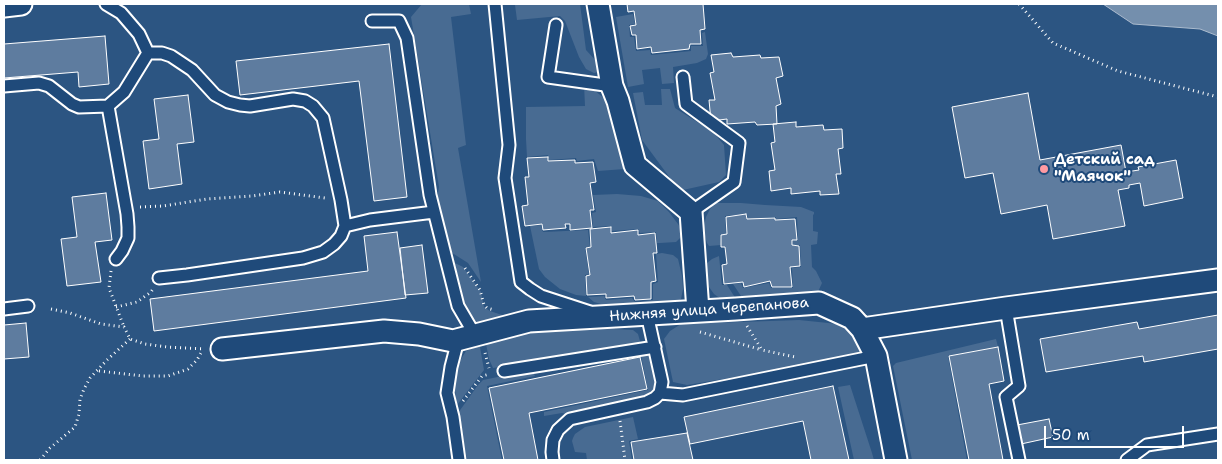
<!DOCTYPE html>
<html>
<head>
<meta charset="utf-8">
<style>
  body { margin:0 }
  #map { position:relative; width:1222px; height:464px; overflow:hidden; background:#2c5582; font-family:"Shantell Sans",sans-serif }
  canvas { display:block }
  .frame { position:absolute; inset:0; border:5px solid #fff; pointer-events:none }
  .scale { position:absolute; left:1044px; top:426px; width:140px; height:22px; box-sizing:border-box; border:2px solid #fff; border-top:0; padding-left:6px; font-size:15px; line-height:18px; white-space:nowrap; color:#fff; -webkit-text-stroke:4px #1f4a7a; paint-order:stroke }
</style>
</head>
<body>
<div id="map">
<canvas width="1222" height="464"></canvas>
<div class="frame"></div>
<div class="scale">50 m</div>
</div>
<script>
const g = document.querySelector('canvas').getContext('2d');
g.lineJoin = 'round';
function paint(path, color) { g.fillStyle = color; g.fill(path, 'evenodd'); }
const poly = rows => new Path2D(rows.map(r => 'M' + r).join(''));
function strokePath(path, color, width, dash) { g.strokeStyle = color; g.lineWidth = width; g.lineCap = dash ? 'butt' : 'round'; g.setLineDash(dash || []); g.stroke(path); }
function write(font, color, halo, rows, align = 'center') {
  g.font = font + ' "Shantell Sans",sans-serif'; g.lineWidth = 4; g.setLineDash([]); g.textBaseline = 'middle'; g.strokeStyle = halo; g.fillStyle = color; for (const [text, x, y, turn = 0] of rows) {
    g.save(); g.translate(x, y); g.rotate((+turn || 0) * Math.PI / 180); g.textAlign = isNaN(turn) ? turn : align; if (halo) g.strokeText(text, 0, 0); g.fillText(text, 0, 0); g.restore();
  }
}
paint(poly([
  [422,4,469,4,471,14,451,17,466,145,458,148,481,282,468,263,449,251,437,199,439,187,411,17],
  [536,4,580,4,586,50,598,63,599,72,594,73,586,69,579,57,565,21,560,16,517,20,515,5],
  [633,14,635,24,629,25,630,37,634,37,636,51,650,50,651,55,691,51,691,46,703,46,702,33,705,32,708,54,706,59,697,63,673,67,674,83,662,84,660,68,642,70,644,84,628,87,616,17],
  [584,84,589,86,615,107,628,166,625,169,598,171,594,159,577,161,576,158,549,160,548,155,527,157,526,139,526,107,585,106],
  [661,89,670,89,675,108,713,132,724,145,726,175,719,182,683,190,676,186,642,140,633,93,643,92,645,105,662,105],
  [617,194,641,196,658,201,669,212,678,224,682,231,681,237,676,242,660,243,657,243,656,232,640,233,638,229,612,231,612,226,593,227,592,213,596,212,593,195],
  [715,203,741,203,765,205,801,207,814,212,814,214,813,215,813,231,818,232,817,244,811,245,812,267,816,271,822,283,817,294,743,299,733,284,741,283,743,288,769,283,771,288,793,288,792,268,801,267,800,245,793,245,793,241,798,240,797,217,776,219,776,217,748,219,747,214,725,216,726,234,720,235,721,245,709,246,707,243,703,230,706,217,710,209],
  [541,225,543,232,588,230,590,247,585,248,589,274,585,275,586,296,576,295,560,289,545,277,539,269,530,226],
  [662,253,673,255,678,259,682,276,683,289,681,299,671,307,611,307,594,302,588,297,604,296,606,300,632,298,635,302,653,300,653,284,658,282,656,254],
  [719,256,722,285,727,285,736,299,721,299,714,294,709,287,706,273,706,264,712,259],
  [451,261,463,267,481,292,484,307,490,311,505,316,506,320,476,325,465,311],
  [799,320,838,324,852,332,862,356,687,385,673,382,664,339,670,331,681,324],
  [577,327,633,330,638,334,641,345,493,368,489,359,486,344,523,333],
  [996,339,998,347,948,356,967,460,912,460,893,366,896,363],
  [476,347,480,347,484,370,457,405,454,384,460,361,466,351],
  [648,353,656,385,652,393,648,397,568,414,562,413,544,416,544,412,648,390,641,356,621,360,621,355],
  [532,370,535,376,487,386,502,460,467,460,458,413,478,385,483,380],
  [850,385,872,453,874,460,854,460,838,387],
  [633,417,638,439,629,441,632,460,587,460,586,453,575,452,572,441,573,438,575,434,585,427]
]), '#486b92');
const water = poly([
  [1103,4,1218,4,1218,36,1200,29,1133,24,1103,4]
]);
paint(water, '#748fad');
strokePath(water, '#acbcce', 1);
const building = poly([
  [627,4,703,4,705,29,700,30,701,44,690,44,689,49,652,53,651,47,637,49,636,35,632,35,630,26,636,25,634,11,628,12,627,4],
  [105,36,109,84,79,87,78,72,4,78,4,44,105,36],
  [389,44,407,197,374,201,359,81,240,95,236,61,389,44],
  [731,53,733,57,760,55,761,58,779,57,783,76,776,78,781,104,776,106,777,124,757,125,755,122,727,124,727,119,711,121,709,100,715,100,710,73,714,72,711,55,731,53],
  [1028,93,1040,160,1121,145,1126,172,1139,170,1138,167,1176,160,1183,198,1144,206,1140,183,1129,185,1129,188,1118,190,1125,226,1053,239,1047,205,1001,214,993,173,965,178,952,107,1028,93],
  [188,95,194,142,177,144,182,184,149,189,143,141,159,139,154,99,188,95],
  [796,122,796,127,823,125,824,130,842,129,843,148,838,149,841,174,836,174,839,194,820,195,820,191,791,194,791,188,771,191,769,171,775,170,771,143,775,142,773,124,796,122],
  [548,157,548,161,575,160,575,163,593,162,596,182,590,183,594,210,590,210,592,228,570,230,570,224,565,224,566,228,543,230,542,224,525,226,522,206,528,205,525,177,529,177,527,158,548,157],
  [106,193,112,240,95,242,101,282,67,286,61,239,77,237,72,197,106,193],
  [746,214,747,219,775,218,775,220,795,219,797,240,792,240,792,245,799,246,800,266,790,267,792,287,772,287,770,281,744,287,743,282,724,284,722,265,727,264,725,247,721,247,721,235,727,234,726,217,746,214],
  [611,227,611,233,638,230,638,235,655,233,657,253,653,253,656,281,651,282,651,299,635,300,634,296,606,298,606,294,587,295,586,276,590,275,586,248,591,247,590,229,611,227],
  [397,232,406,298,154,331,150,299,368,271,364,236,397,232],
  [422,245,428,293,405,295,400,248,422,245],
  [1218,315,1218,349,1144,362,1143,356,1046,372,1040,339,1137,322,1139,329,1218,315],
  [26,323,29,357,4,359,4,325,26,323],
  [998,347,1004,381,989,384,1003,460,969,460,949,356,998,347],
  [640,357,647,389,529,413,538,460,504,460,489,388,640,357],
  [833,386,849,460,811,460,803,421,690,444,684,417,833,386],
  [1049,419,1053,437,1021,444,1017,425,1049,419],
  [687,433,693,460,634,460,631,442,687,433]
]);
paint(building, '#5e7c9f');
strokePath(building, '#fff', 1);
const service = poly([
  [106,4,121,13,139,34,148,53,162,53,171,56,192,70,215,95,228,102,240,105,250,106,293,99,305,101,313,106,323,118,341,200,345,226,370,220,434,212],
  [495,4,509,145,505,178,521,282,530,289,541,296,590,312],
  [372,21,399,21,407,38,430,195,458,306,475,335],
  [556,25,548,77,612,86],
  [683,77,686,104,739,143,734,182,691,212],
  [4,86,39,83,49,86,72,104,79,107,108,106,124,92,148,53],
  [108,106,127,214,128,227,128,238,122,251,116,259],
  [159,278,187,275,303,258,323,252,334,244,341,236,345,226],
  [1006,308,1019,386,1006,397,1019,460],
  [4,309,28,306],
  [458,340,451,367,447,393,453,417,459,460],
  [504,371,655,347],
  [660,393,683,395,876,356],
  [553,460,552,452,553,440,558,430,570,419,647,402,655,398,660,393,662,382,647,314],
  [1127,460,1147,445,1218,434]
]);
const minor = poly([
  [598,4,612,86,618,101,635,165,691,212,698,311],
  [4,6,21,4],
  [862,329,876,356,896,460],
  [222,349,384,331,419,334,453,341,529,321,736,309,819,303,852,318,862,329,1006,308,1218,280]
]);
strokePath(service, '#fff', 15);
strokePath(minor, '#fff', 25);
strokePath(poly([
  [1019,4,1053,43,1118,71,1218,97],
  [140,207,163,206,207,199,252,196,280,192,325,198],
  [465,268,480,290,484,305,487,308,494,310],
  [111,271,109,288,124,327],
  [116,307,137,302,151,292,153,289],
  [51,309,70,313,101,324,124,327,130,339,145,344,167,347,205,349],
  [747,326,762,350,795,357],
  [700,332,762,350],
  [485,353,489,368],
  [99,371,143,376,168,376,188,369,197,360,202,351],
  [463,401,482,376,490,374],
  [620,421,625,460],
  [40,460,50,448,75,427,79,414,80,399,84,389,90,378,107,360,130,339]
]), '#fff', 3, [1, 4]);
strokePath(service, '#1f4a7a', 11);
strokePath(minor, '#1f4a7a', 21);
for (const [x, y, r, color] of [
  [1044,169,5,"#ff9aa2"]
]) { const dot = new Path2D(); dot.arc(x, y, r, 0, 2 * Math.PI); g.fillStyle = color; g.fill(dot); strokePath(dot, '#1f4a7a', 2); }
write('bold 15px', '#fff', '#1f4a7a', [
  ["Детский сад",1054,160],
  ["\"Маячок\"",1054,177]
], 'left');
write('15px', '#fff', '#1f4a7a', [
  ["Нижняя улица Черепанова",709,310,-4]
]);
</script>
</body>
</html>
